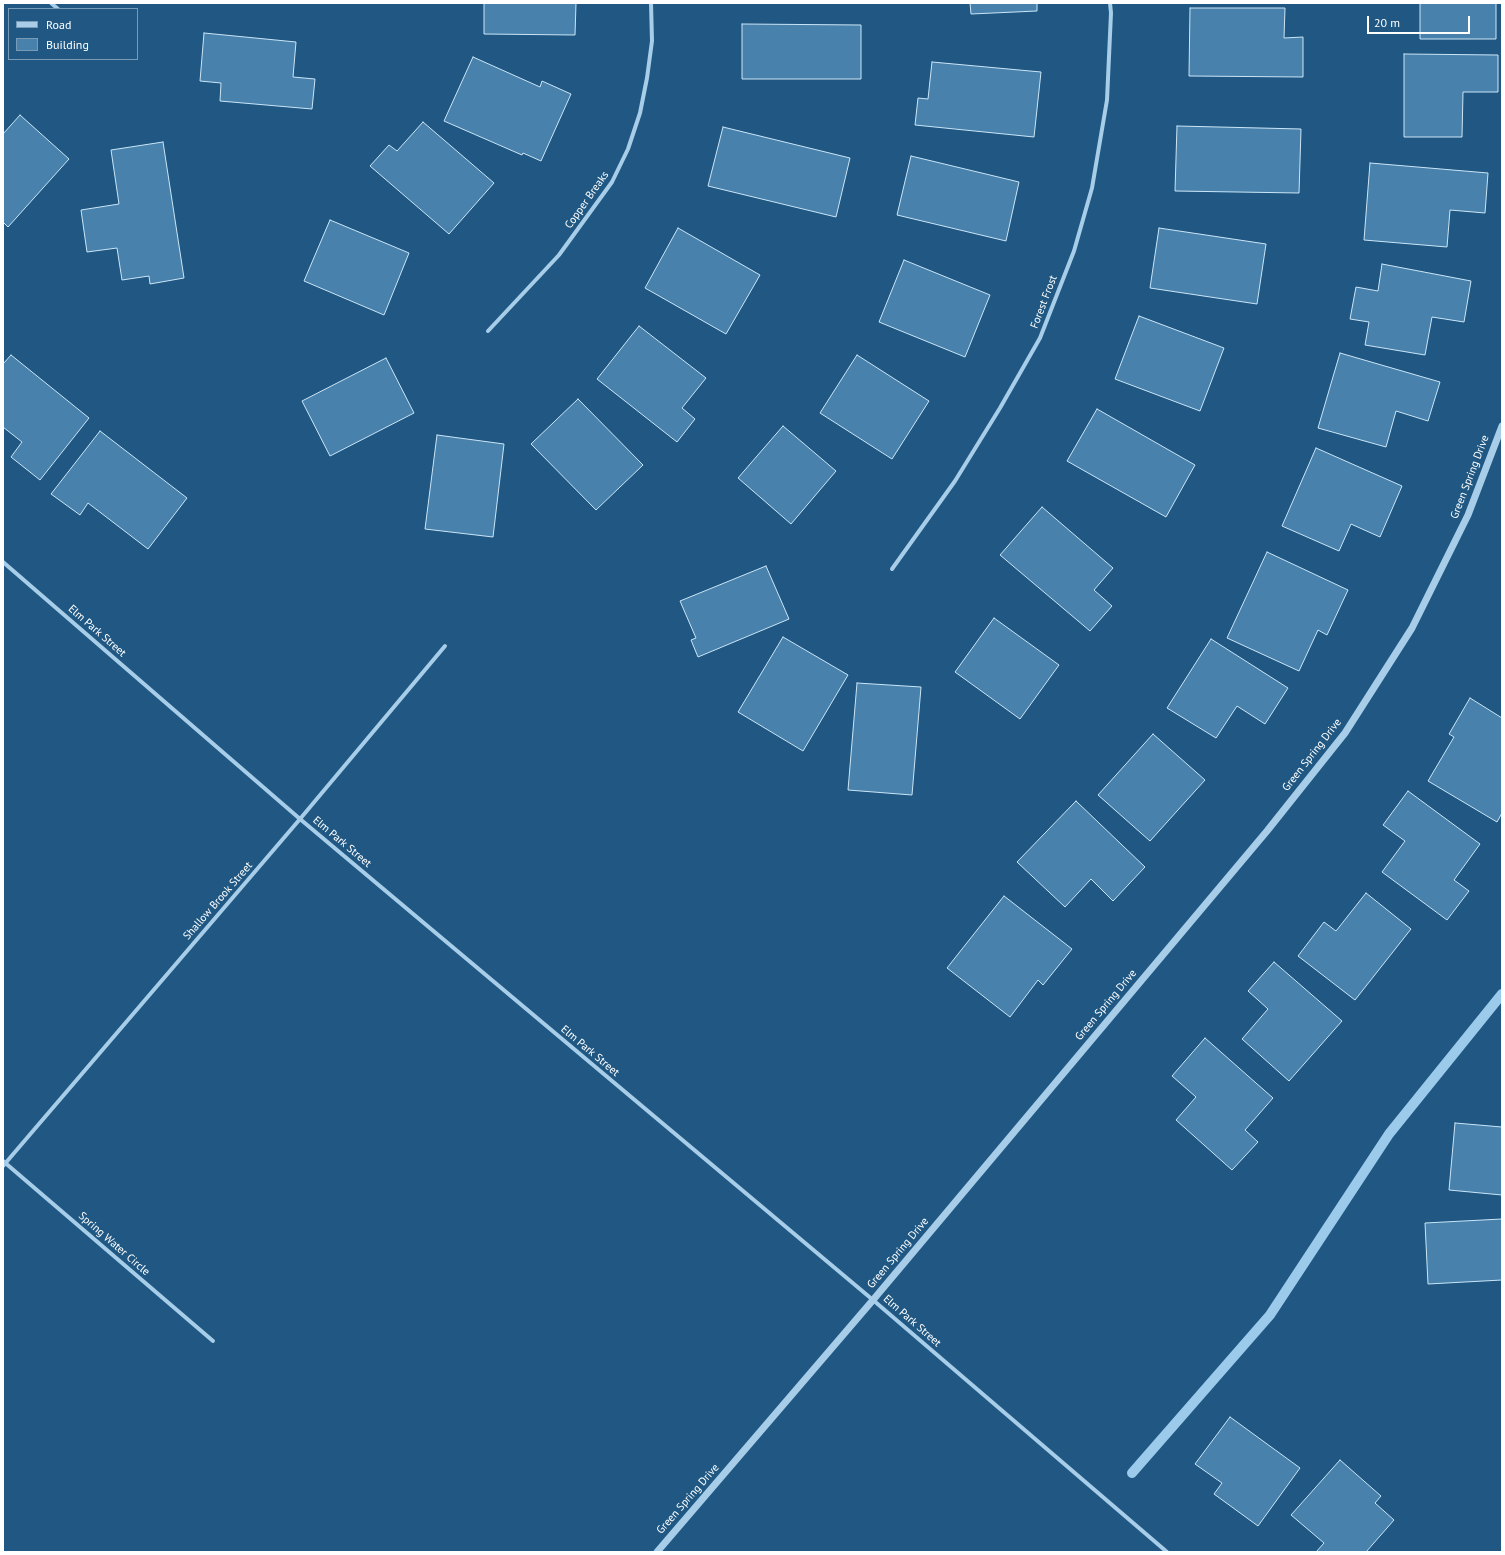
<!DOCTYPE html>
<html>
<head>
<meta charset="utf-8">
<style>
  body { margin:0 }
  #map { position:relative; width:1505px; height:1555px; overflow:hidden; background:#205883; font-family:"PT Sans",sans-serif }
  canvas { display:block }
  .frame { position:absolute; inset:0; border:4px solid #fff; pointer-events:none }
  .legend { position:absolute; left:8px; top:8px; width:130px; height:52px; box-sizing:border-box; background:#205883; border:1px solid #799bb5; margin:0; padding:5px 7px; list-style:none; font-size:12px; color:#fff }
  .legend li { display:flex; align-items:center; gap:8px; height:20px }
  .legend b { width:20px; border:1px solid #799bb5 }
  .scale { position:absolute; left:1367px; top:16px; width:103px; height:18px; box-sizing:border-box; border:2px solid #fff; border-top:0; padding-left:5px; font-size:12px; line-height:14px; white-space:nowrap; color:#fff; -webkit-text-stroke:3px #205883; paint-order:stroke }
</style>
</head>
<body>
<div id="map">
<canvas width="1505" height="1555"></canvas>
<div class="frame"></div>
<ul class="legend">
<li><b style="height:5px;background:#a7cde9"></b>Road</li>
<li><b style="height:11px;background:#4882ac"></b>Building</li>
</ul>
<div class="scale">20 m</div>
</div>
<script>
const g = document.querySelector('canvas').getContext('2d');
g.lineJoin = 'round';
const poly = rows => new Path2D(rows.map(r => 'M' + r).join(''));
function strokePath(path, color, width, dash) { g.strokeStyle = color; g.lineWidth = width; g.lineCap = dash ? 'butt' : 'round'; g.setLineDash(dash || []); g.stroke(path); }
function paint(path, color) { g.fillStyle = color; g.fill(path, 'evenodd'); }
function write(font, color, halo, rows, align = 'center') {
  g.font = font + ' "PT Sans",sans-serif'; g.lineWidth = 3; g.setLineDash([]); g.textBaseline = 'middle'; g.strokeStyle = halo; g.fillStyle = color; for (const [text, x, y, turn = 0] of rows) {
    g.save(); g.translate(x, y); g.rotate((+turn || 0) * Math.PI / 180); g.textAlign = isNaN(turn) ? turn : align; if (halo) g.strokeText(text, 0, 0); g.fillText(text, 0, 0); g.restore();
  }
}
strokePath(poly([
  [1132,1473,1270,1315,1389,1134,1502,994]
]), '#9bcaea', 10);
const building = poly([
  [484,3,576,3,575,35,484,34,484,3],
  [970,3,1037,3,1037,11,971,14,970,3],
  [1420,3,1496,3,1496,39,1420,39,1420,3],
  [1190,8,1285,8,1284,38,1303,37,1303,77,1189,76,1190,8],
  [742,24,861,25,861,79,742,79,742,24],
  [204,33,296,42,293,77,315,79,312,109,220,101,221,83,200,81,204,33],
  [1404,54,1498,55,1498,92,1463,92,1462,137,1404,137,1404,54],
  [473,57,540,87,542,81,571,94,541,161,523,153,522,155,444,121,473,57],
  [932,62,1041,72,1034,137,915,125,918,98,928,99,932,62],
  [20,115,69,159,8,227,3,222,3,134,20,115],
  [423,122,494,183,449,234,370,166,389,145,397,151,423,122],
  [1177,126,1301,129,1299,193,1175,191,1177,126],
  [723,127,850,158,836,217,708,186,723,127],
  [163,142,184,278,150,284,149,276,122,280,117,248,87,252,81,210,119,204,111,150,163,142],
  [911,156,1019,182,1006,241,897,215,911,156],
  [1370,163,1488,173,1485,213,1450,210,1447,247,1364,240,1370,163],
  [330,220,409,253,384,315,304,281,330,220],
  [678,228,760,275,726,334,645,288,678,228],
  [1159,228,1266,244,1257,304,1150,288,1159,228],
  [904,260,990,295,965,357,879,322,904,260],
  [1382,264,1471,281,1464,322,1432,317,1425,355,1365,345,1369,322,1350,319,1356,287,1378,291,1382,264],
  [1139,316,1224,348,1200,411,1115,379,1139,316],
  [639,326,706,378,682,408,695,419,677,442,597,379,639,326],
  [1340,353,1440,382,1428,421,1396,411,1386,447,1318,428,1340,353],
  [11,355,89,418,40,480,11,457,22,442,3,427,3,364,11,355],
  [857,355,929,401,892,459,820,413,857,355],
  [386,358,414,413,330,456,302,401,386,358],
  [578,399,643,465,596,510,531,444,578,399],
  [1097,409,1195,465,1166,517,1067,461,1097,409],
  [783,426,836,471,791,524,738,478,783,426],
  [100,431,187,498,148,549,88,503,80,515,51,494,100,431],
  [437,435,504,444,493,537,425,529,437,435],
  [1316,448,1402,486,1380,537,1351,524,1339,551,1282,526,1316,448],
  [1042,507,1113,568,1094,590,1112,606,1090,631,1000,555,1042,507],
  [1267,552,1348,590,1327,635,1318,630,1299,671,1227,638,1267,552],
  [766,566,789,619,698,657,691,640,696,638,680,601,766,566],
  [994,618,1059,665,1020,719,955,672,994,618],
  [783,637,848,675,803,751,738,712,783,637],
  [1211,639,1288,688,1265,724,1237,706,1216,738,1167,708,1211,639],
  [857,683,921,687,912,795,848,790,857,683],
  [1470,698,1502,718,1502,813,1497,822,1428,781,1454,737,1449,734,1470,698],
  [1153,734,1205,780,1150,841,1098,795,1153,734],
  [1408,791,1480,844,1454,880,1469,891,1447,920,1382,872,1405,841,1383,825,1408,791],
  [1076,801,1145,867,1113,901,1091,879,1065,907,1017,862,1076,801],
  [1366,893,1411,929,1355,1000,1298,956,1324,922,1336,931,1366,893],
  [1004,896,1072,949,1043,985,1038,980,1010,1017,947,968,1004,896],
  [1274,962,1342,1021,1289,1081,1242,1039,1268,1009,1248,991,1274,962],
  [1205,1038,1273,1098,1245,1130,1258,1142,1232,1170,1176,1120,1196,1097,1172,1076,1205,1038],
  [1455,1123,1502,1127,1502,1195,1449,1190,1455,1123],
  [1502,1219,1502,1280,1428,1284,1425,1223,1502,1219],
  [1230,1417,1300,1468,1258,1526,1214,1494,1222,1483,1195,1464,1230,1417],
  [1340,1460,1381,1496,1375,1503,1394,1520,1366,1552,1316,1552,1324,1543,1291,1515,1340,1460]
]);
paint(building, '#4882ac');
strokePath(building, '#cbe5f7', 1);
strokePath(poly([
  [51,3,58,9],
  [488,331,559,255,612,182,628,149,640,113,647,78,652,41,651,3],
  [3,562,300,819,873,1300,1167,1552],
  [892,569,955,481,1000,408,1040,338,1074,251,1092,188,1107,100,1111,13,1110,3],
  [3,1161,213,1341],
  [3,1166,300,819,445,646]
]), '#a7cde9', 4);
strokePath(poly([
  [657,1552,873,1300,1267,831,1345,733,1412,628,1468,515,1502,426]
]), '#a7cde9', 7);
write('11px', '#fff', '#205883', [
  ["Copper Breaks",587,200,-55],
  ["Forest Frost",1044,302,-69],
  ["Green Spring Drive",1470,477,-69],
  ["Elm Park Street",97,631,41],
  ["Green Spring Drive",1312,755,-52],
  ["Elm Park Street",342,842,40],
  ["Shallow Brook Street",218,901,-49],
  ["Green Spring Drive",1106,1005,-50],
  ["Elm Park Street",590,1051,40],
  ["Spring Water Circle",114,1244,41],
  ["Green Spring Drive",898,1253,-50],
  ["Elm Park Street",912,1321,41],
  ["Green Spring Drive",688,1499,-49]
]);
</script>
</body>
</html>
